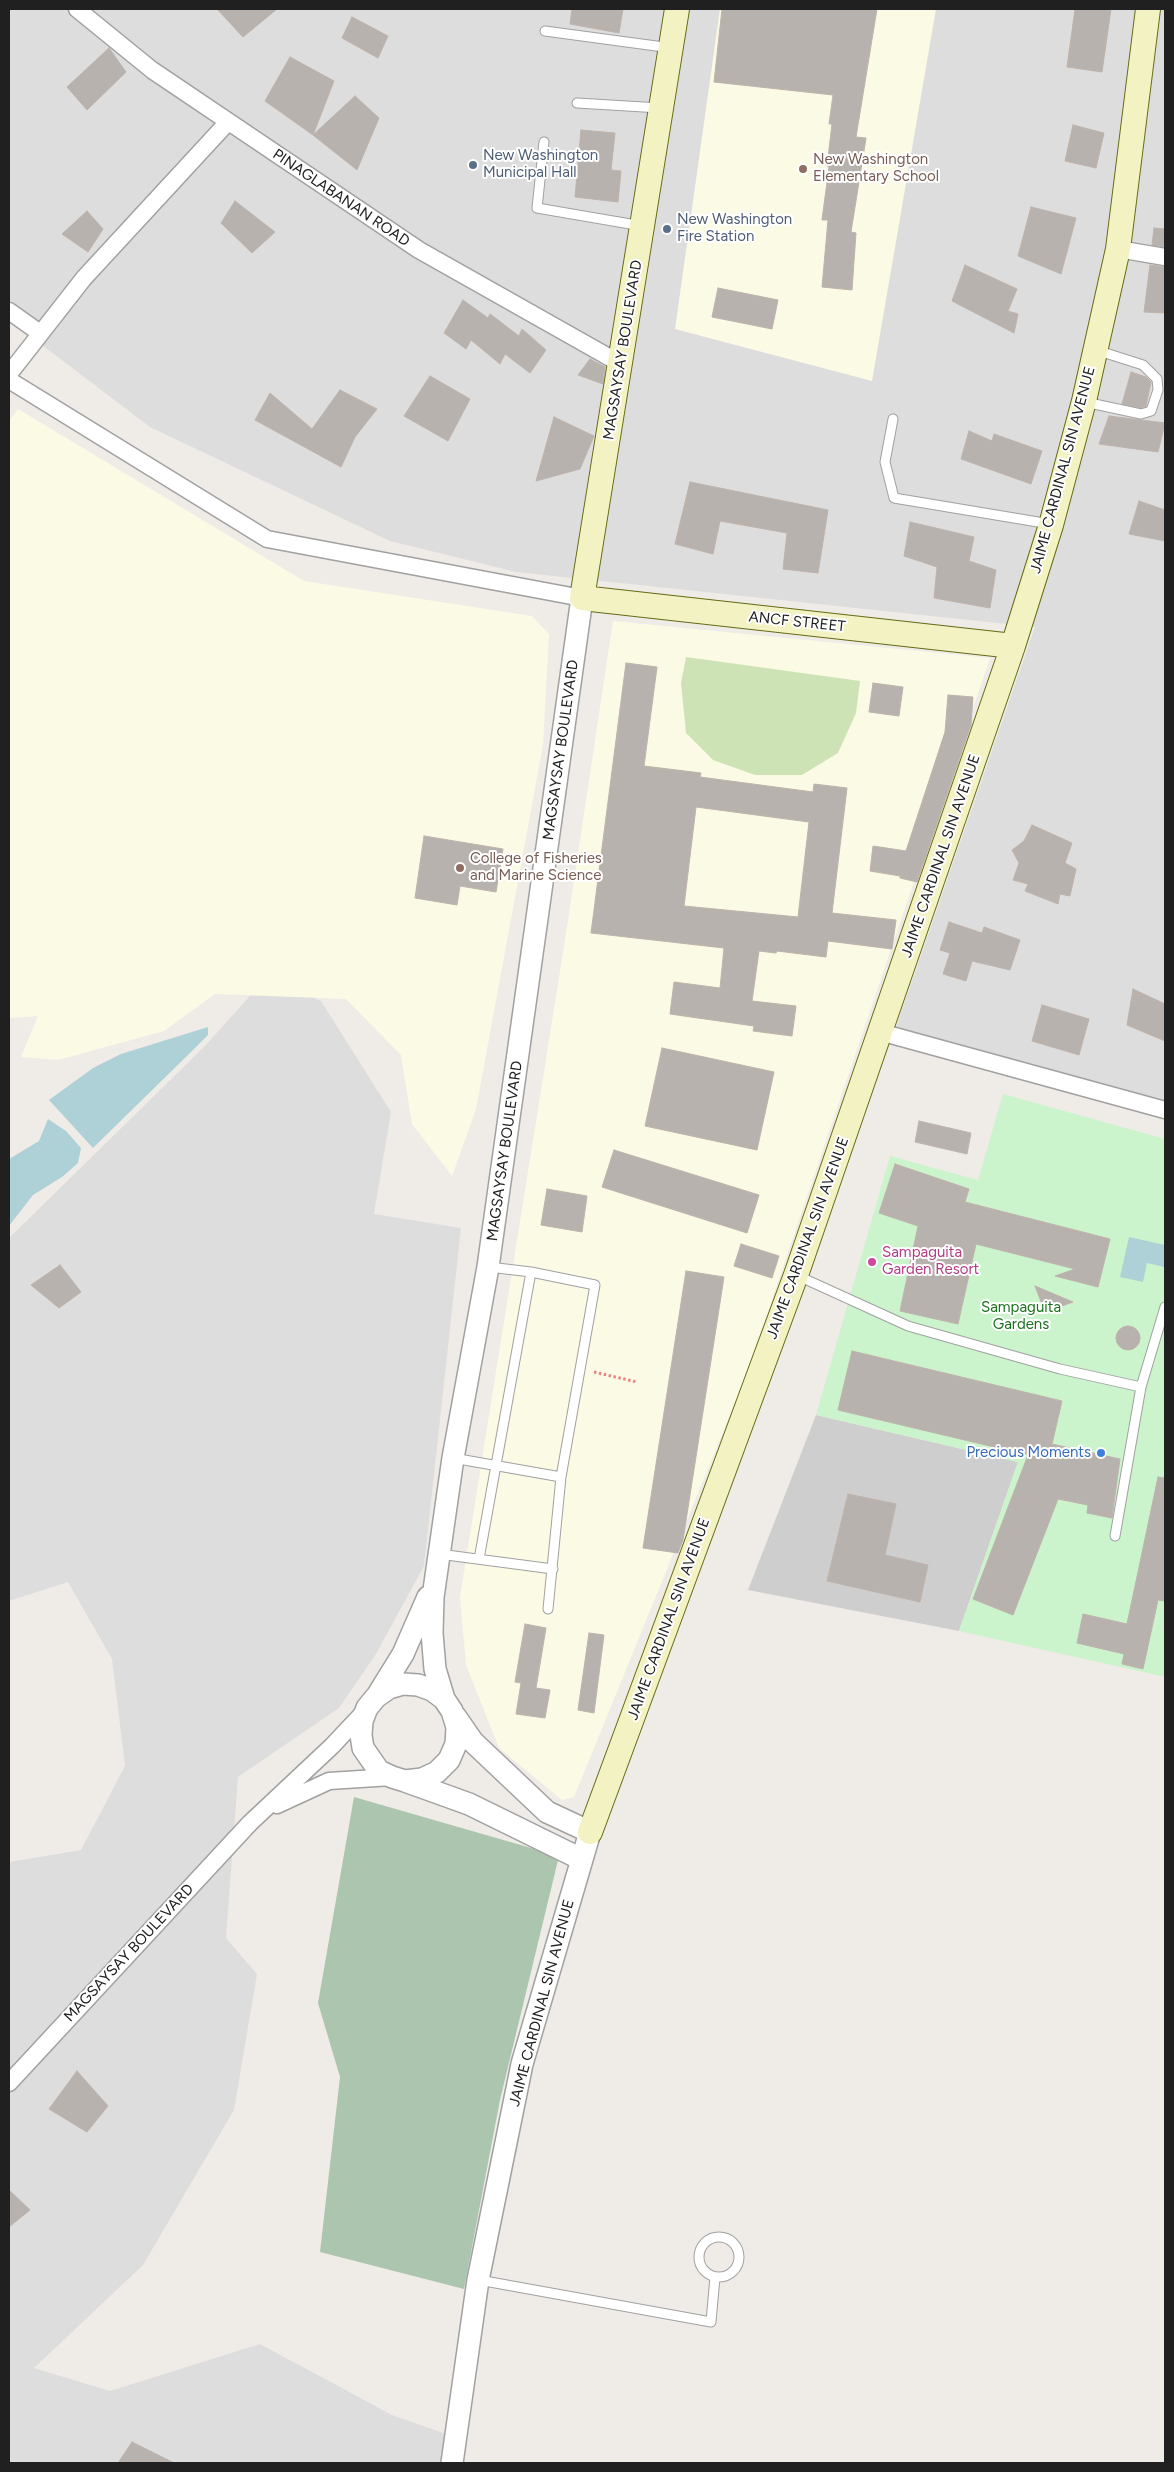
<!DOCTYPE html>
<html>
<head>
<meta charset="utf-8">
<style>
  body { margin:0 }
  #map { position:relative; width:1174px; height:2472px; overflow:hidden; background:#efece8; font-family:Figtree,sans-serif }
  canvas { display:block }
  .frame { position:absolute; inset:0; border:10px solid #202020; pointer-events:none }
</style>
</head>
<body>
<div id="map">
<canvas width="1174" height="2472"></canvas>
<div class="frame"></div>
</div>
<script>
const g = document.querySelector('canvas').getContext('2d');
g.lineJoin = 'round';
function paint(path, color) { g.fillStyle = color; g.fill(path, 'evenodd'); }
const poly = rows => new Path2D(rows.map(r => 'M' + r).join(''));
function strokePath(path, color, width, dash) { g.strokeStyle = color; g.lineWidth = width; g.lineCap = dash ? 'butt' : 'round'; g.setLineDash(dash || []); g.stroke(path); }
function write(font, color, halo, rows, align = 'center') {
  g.font = font + ' Figtree,sans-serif'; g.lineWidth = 4; g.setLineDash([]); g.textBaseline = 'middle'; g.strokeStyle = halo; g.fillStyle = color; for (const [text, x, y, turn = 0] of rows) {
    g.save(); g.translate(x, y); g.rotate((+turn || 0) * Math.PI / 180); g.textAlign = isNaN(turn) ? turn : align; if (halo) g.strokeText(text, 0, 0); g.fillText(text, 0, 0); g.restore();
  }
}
paint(poly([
  [9,9,1165,9,1165,1101,895,1030,1035,627,516,572,390,541,150,427,9,320],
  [266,978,321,1001,391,1112,374,1214,461,1228,424,1566,376,1654,339,1708,238,1777,226,1938,257,1974,234,2110,143,2265,34,2368,110,2391,260,2344,392,2415,446,2434,443,2463,9,2463,9,1862,81,1850,125,1766,112,1659,68,1582,9,1601,9,1238,204,1047]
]), '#dedddd');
paint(poly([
  [720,9,936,9,872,381,675,329],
  [18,409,304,581,532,616,549,634,543,745,476,1109,452,1176,412,1124,401,1055,346,999,215,994,164,1031,58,1060,21,1057,38,1016,9,1018,9,421],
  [613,621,990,658,747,1373,574,1797,562,1800,499,1748,466,1665,460,1597,565,940]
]), '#fbfae5');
paint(poly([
  [816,1415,1018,1462,959,1631,748,1590]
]), '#cecece');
paint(poly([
  [686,657,860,681,856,713,838,753,802,775,755,775,713,760,686,733,681,683]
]), '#cee3b5');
paint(poly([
  [354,1797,559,1856,500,2100,464,2289,320,2252,340,2077,318,2003]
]), '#acc5ae');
paint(poly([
  [1003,1094,1165,1139,1165,1677,959,1631,1018,1462,816,1415,890,1156,978,1180]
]), '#cbf3cc');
paint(poly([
  [208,1027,208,1035,193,1050,93,1148,49,1100,93,1068,121,1054],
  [48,1119,66,1131,81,1148,78,1163,62,1177,33,1195,9,1226,9,1159,39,1141],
  [1129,1237,1165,1245,1164,1267,1147,1263,1143,1282,1120,1277]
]), '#aed0d7');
const building = poly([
  [217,9,277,9,243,37,217,9],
  [572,9,623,9,619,33,570,24,572,9],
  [722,9,877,9,856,137,866,138,851,232,856,233,852,290,822,287,828,220,822,220,829,167,827,166,832,124,829,124,833,95,714,82,722,9],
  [1075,9,1111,9,1102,72,1067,67,1075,9],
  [352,17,388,36,378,58,342,38,352,17],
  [109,48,126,72,87,110,67,87,109,48],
  [290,57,334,81,313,135,265,101,290,57],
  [355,96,379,118,357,170,313,135,355,96],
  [1073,125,1104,133,1096,168,1065,161,1073,125],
  [581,130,615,133,611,170,621,171,618,202,575,197,581,130],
  [235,201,275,232,252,253,221,223,235,201],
  [1031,207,1076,218,1061,274,1018,256,1031,207],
  [87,211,103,229,88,252,62,234,87,211],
  [1154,228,1165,229,1165,247,1152,245,1154,228],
  [965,265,1017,289,1008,311,1018,314,1014,333,952,301,965,265],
  [1150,265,1165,267,1165,313,1144,312,1150,265],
  [718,288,778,300,772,329,712,317,718,288],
  [463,300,488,318,490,314,519,336,522,329,546,350,530,373,505,354,500,364,471,340,466,349,444,333,463,300],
  [590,359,605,367,603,384,578,375,590,359],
  [1131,372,1146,377,1151,382,1146,406,1141,408,1122,404,1131,372],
  [430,376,470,399,448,441,404,416,430,376],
  [340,390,377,409,355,437,341,467,255,420,270,393,312,429,340,390],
  [1109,416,1165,423,1158,452,1099,444,1109,416],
  [554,417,594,436,580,469,536,481,554,417],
  [969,431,992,441,994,434,1042,451,1031,484,961,459,969,431],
  [690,482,828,510,818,573,783,569,787,533,720,521,713,554,675,544,690,482],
  [1139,501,1165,510,1165,541,1129,534,1139,501],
  [910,522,974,537,969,561,996,570,990,608,934,598,937,567,904,556,910,522],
  [626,663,657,667,644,766,701,773,700,777,813,792,814,784,847,788,832,913,896,920,892,949,828,941,826,957,777,951,776,953,759,951,752,1001,796,1006,792,1036,753,1031,754,1026,670,1014,674,982,720,988,724,948,591,933,626,663],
  [696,807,809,822,798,917,684,906,696,807],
  [873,683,903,687,899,716,869,712,873,683],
  [948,695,973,697,971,725,917,882,900,878,900,876,870,871,873,846,906,851,945,732,948,695],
  [1032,825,1072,843,1065,863,1076,869,1070,896,1060,894,1058,904,1025,891,1028,884,1013,880,1019,863,1012,850,1024,841,1032,825],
  [424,836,503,849,496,892,460,886,457,905,415,898,424,836],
  [949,922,982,933,984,927,1020,940,1010,970,972,961,966,981,943,974,950,953,940,950,949,922],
  [1133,989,1165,1004,1165,1041,1127,1025,1133,989],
  [1042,1005,1089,1019,1079,1055,1032,1041,1042,1005],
  [662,1048,774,1072,757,1150,645,1126,662,1048],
  [919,1121,971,1133,967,1154,915,1142,919,1121],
  [614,1150,759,1195,747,1233,602,1187,614,1150],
  [895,1164,969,1189,965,1202,1110,1239,1098,1287,1055,1276,1075,1269,976,1244,958,1324,900,1311,918,1226,879,1213,895,1164],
  [547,1189,587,1196,582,1232,541,1225,547,1189],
  [741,1244,779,1256,772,1278,734,1266,741,1244],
  [60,1265,81,1292,59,1308,31,1285,60,1265],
  [686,1271,724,1277,683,1540,678,1553,643,1548,686,1271],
  [1035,1286,1073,1302,1045,1312,1035,1286],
  '1116 1338a12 12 0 1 1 24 0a12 12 0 1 1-24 0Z',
  [852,1351,1062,1401,1052,1444,1120,1459,1112,1518,1087,1513,1088,1505,1058,1499,1013,1615,973,1599,1028,1455,838,1410,852,1351],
  [1158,1477,1165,1478,1165,1601,1158,1600,1143,1669,1122,1664,1124,1654,1077,1643,1083,1614,1127,1624,1158,1477],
  [848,1494,896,1504,885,1555,928,1565,920,1602,827,1581,848,1494],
  [525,1624,546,1628,536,1688,550,1690,545,1718,516,1714,521,1683,515,1682,525,1624],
  [589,1633,604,1635,594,1713,578,1710,589,1633],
  [77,2071,108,2106,87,2132,49,2109,77,2071],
  [9,2190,30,2210,9,2227,9,2190],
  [132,2442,174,2463,118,2463,132,2442]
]);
paint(building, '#b8b2ae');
strokePath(building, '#bfb3ac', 1);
const service = poly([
  [545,31,671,48],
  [577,103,660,108],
  [544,142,537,208,642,226],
  [1085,402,1141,414,1151,411,1158,390,1157,379,1143,365,1096,350],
  [893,419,885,462,894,498,1050,524],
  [489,1267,531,1272,595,1285,561,1477,548,1609],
  [796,1275,908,1326,1060,1369,1141,1387,1165,1307],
  [453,1458,561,1477],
  [1115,1536,1141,1387],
  [439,1554,553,1569],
  [479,1559,531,1272],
  '699 2257a20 20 0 1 1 40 0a20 20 0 1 1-40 0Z',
  [479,2280,711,2322,715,2277]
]);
const minor = poly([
  [77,9,152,70,419,250,621,364],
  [1118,249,1165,257],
  [9,311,40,333],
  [9,374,84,278,228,122],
  [9,380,267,539,582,598],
  [880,1032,1165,1110],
  [277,1805,329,1781,392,1777],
  [9,2083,250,1823,332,1746,365,1711]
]);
const tertiary = poly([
  [377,1696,403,1654,428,1597],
  [444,1699,432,1690,418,1685,403,1684,389,1688,376,1697,367,1708,362,1721,361,1735,363,1748,379,1771,392,1777,405,1781,422,1779,437,1772,449,1760,456,1744,457,1727,452,1711,444,1699,435,1669,432,1633,433,1597,453,1458,488,1267,582,598],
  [405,1781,469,1804,581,1859],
  [452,2463,478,2280,522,2064,590,1832,547,1812,473,1742,455,1716]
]);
const secondary = poly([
  [677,9,582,598,1013,646],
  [590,1832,796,1275,1013,646,1051,525,1084,401,1118,249,1148,9]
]);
strokePath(service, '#a1a1a1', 11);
strokePath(minor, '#a1a1a1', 19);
strokePath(tertiary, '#a1a1a1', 24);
strokePath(secondary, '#666b13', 26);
strokePath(poly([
  [594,1372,637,1382]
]), '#e98580', 3, [2.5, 2.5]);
strokePath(service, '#fff', 9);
strokePath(minor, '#fff', 16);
strokePath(tertiary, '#fff', 21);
strokePath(secondary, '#f2f2c3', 24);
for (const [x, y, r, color] of [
  [473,165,5,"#5c6f8a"],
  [803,169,5,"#8d6e63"],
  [667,229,5,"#5c6f8a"],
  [460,868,5,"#8d6e63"],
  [872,1262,5,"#d1479c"],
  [1101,1453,5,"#3f7fe0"]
]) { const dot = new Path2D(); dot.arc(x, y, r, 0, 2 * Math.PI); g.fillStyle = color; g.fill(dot); strokePath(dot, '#fff', 2); }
write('15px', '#4e5e75', '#fff', [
  ["New Washington",483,156],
  ["Municipal Hall",483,173],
  ["New Washington",677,220],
  ["Fire Station",677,237]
], 'left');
write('15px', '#785e54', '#fff', [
  ["New Washington",813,160],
  ["Elementary School",813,177],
  ["College of Fisheries",470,859],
  ["and Marine Science",470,876]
], 'left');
write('15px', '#202020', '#fff', [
  ["PINAGLABANAN ROAD",341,198,34],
  ["MAGSAYSAY BOULEVARD",623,350,-81],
  ["JAIME CARDINAL SIN AVENUE",1063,470,-75],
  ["ANCF STREET",797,622,6],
  ["MAGSAYSAY BOULEVARD",561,750,-82],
  ["JAIME CARDINAL SIN AVENUE",941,856,-71],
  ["MAGSAYSAY BOULEVARD",505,1151,-82],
  ["JAIME CARDINAL SIN AVENUE",808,1238,-70],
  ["JAIME CARDINAL SIN AVENUE",669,1619,-70],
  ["MAGSAYSAY BOULEVARD",129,1953,-47],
  ["JAIME CARDINAL SIN AVENUE",542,2003,-75]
]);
write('15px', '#b23c85', '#fff', [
  ["Sampaguita",882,1253],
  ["Garden Resort",882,1270]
], 'left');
write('15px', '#1a721d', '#fff', [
  ["Sampaguita",1021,1308],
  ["Gardens",1021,1325]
]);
write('15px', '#366cbe', '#fff', [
  ["Precious Moments",1091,1453]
], 'right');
</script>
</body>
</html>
